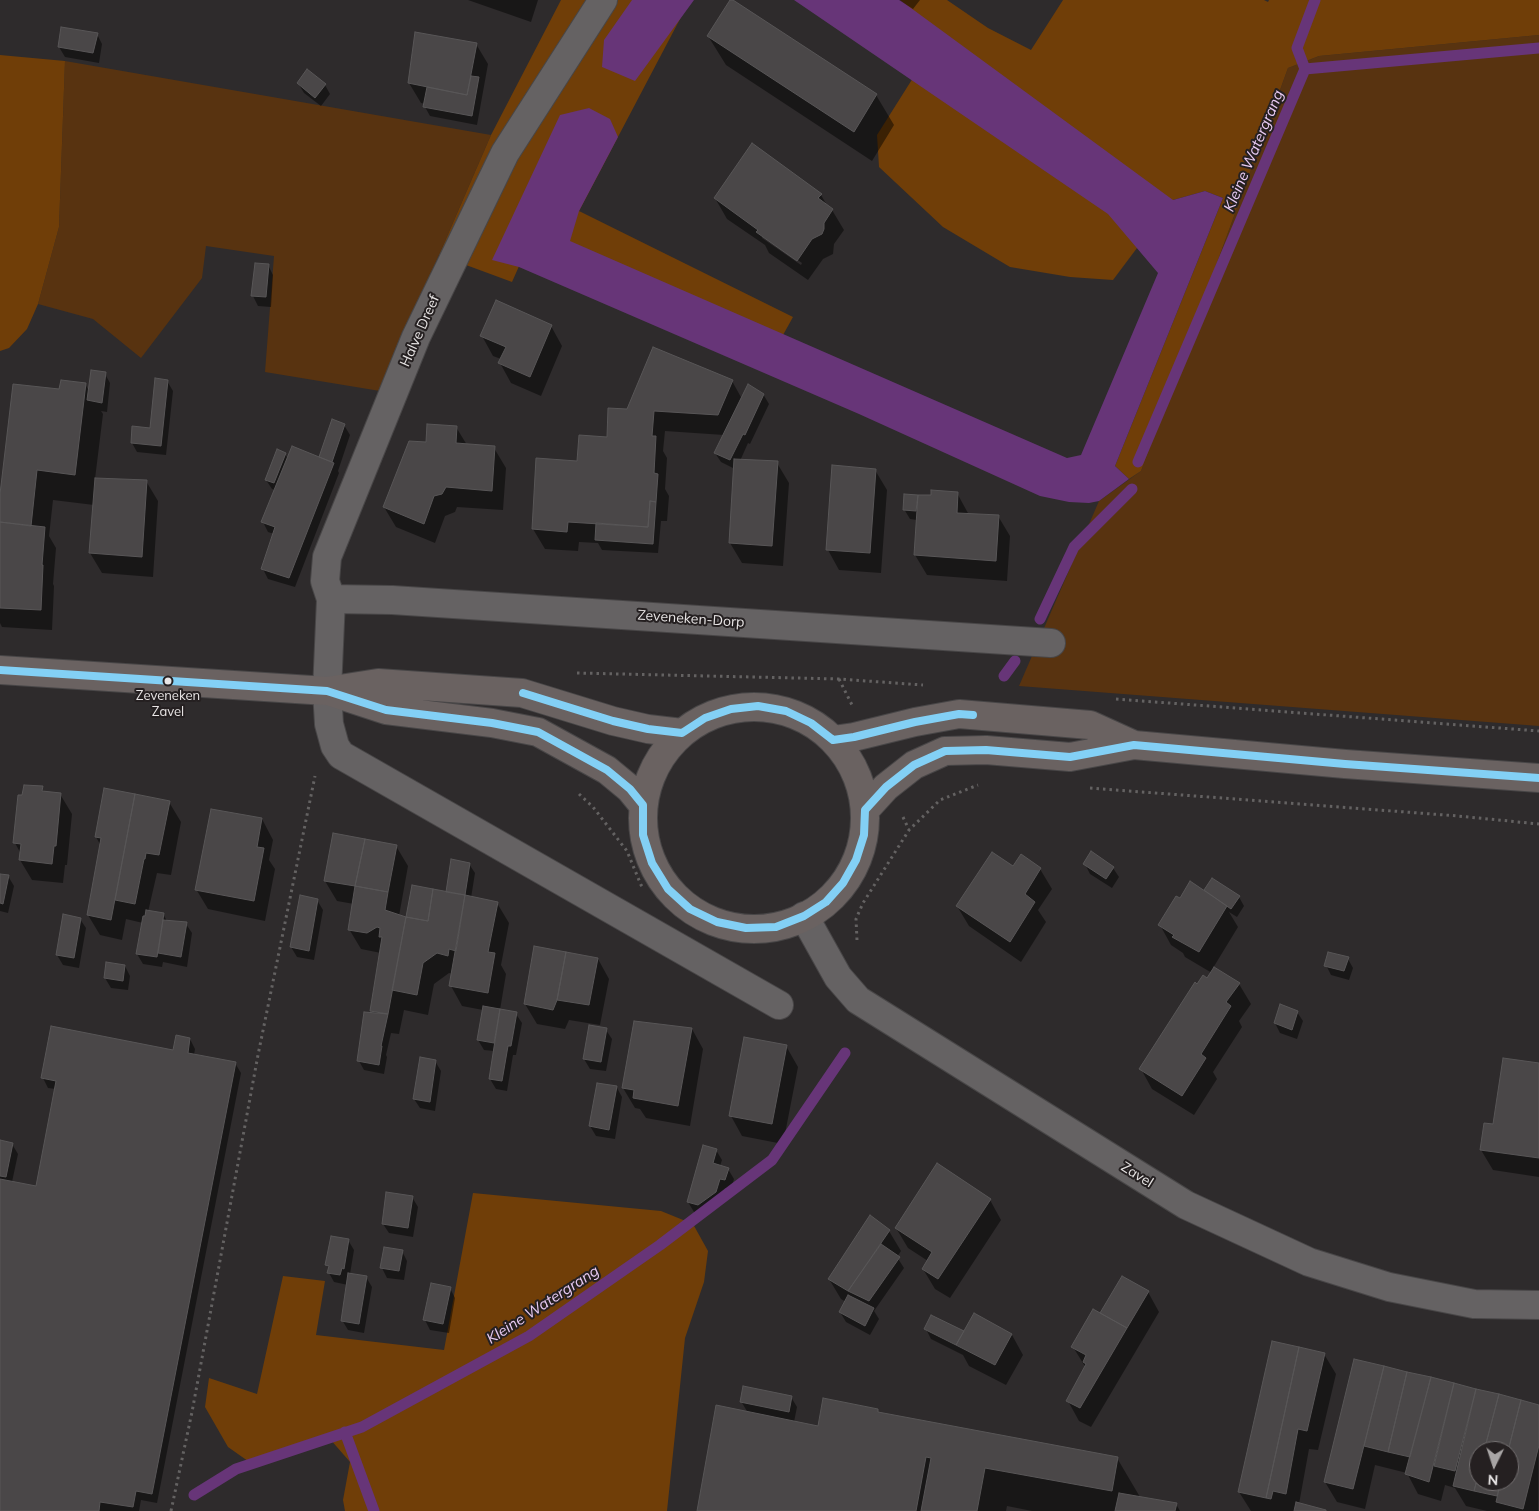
<!DOCTYPE html>
<html>
<head>
<meta charset="utf-8">
<style>
  body { margin:0 }
  #map { position:relative; width:1539px; height:1511px; overflow:hidden; background:#2e2b2c; font-family:Mulish,sans-serif }
  canvas { display:block }
  .north { position:absolute; left:1469px; top:1441px; width:50px; height:50px; box-sizing:border-box; background:#252021; border:1px solid #736f70; border-radius:50%; rotate:184deg; font-size:14px; font-weight:700; line-height:20px; text-align:center; color:#e9e6e6 }
  .north::after { content:''; display:block; margin:auto; width:18px; height:22px; background:#a8a5a5; clip-path:polygon(50% 0,100% 100%,50% 72%,0 100%) }
</style>
</head>
<body>
<div id="map">
<canvas width="1539" height="1511"></canvas>
<div class="north">N</div>
</div>
<script>
const g = document.querySelector('canvas').getContext('2d');
g.lineJoin = 'round';
function paint(path, color) { g.fillStyle = color; g.fill(path, 'evenodd'); }
const poly = rows => new Path2D(rows.map(r => 'M' + r).join(''));
function strokePath(path, color, width, dash) { g.strokeStyle = color; g.lineWidth = width; g.lineCap = dash ? 'butt' : 'round'; g.setLineDash(dash || []); g.stroke(path); }
function write(font, color, halo, rows, align = 'center') {
  g.font = font + ' Mulish,sans-serif'; g.lineWidth = 4; g.setLineDash([]); g.textBaseline = 'middle'; g.strokeStyle = halo; g.fillStyle = color; for (const [text, x, y, turn = 0] of rows) {
    g.save(); g.translate(x, y); g.rotate((+turn || 0) * Math.PI / 180); g.textAlign = isNaN(turn) ? turn : align; if (halo) g.strokeText(text, 0, 0); g.fillText(text, 0, 0); g.restore();
  }
}
paint(poly([
  [1539,35,1539,726,1019,686,1099,501,1141,471,1288,68,1319,56],
  [65,61,491,135,380,391,265,372,274,256,206,246,202,278,141,358,93,319,38,304,59,227]
]), '#583310');
paint(poly([
  [561,0,690,0,579,211,793,317,783,335,536,228,512,282,439,255,491,135],
  [834,0,947,0,988,28,1031,50,1063,0,1264,0,1268,2,1269,0,1539,0,1539,35,1319,56,1288,68,1141,471,1129,479,1115,466,1223,198,1205,191,1173,200,1113,280,1070,277,1010,267,943,227,879,167,877,135,918,70],
  [0,55,65,61,59,227,38,304,27,329,9,348,0,351],
  [473,1193,661,1211,693,1224,708,1251,704,1282,685,1338,667,1511,345,1511,343,1500,350,1462,330,1439,293,1447,274,1459,255,1466,228,1447,205,1407,209,1378,257,1394,283,1276,325,1281,316,1335,444,1350]
]), '#703e08');
paint(poly([
  [632,0,694,0,635,81,602,67,604,40],
  [794,0,900,0,1173,200,1205,191,1223,198,1115,466,1129,479,1099,501,1089,503,1069,502,1040,496,859,414,519,267,492,260,560,115,589,108,610,119,618,137,579,211,570,241,1067,458,1081,455,1158,273,1108,214]
]), '#673578');
paint(poly([
  [468,0,538,0,531,22],
  [899,0,920,0,913,9],
  [731,1,876,95,894,125,872,161,726,65,708,36],
  [97,34,102,44,99,63,65,57,59,47],
  [476,44,488,64,477,125,430,116,425,107,425,104,421,103,409,83],
  [298,83,325,85,330,94,321,106,304,93],
  [821,195,828,207,832,210,844,230,834,244,833,254,823,259,808,280,769,253,765,245,727,219,715,198],
  [762,235,802,263,801,265,762,238],
  [268,265,273,275,271,307,258,306,253,296],
  [551,326,562,346,541,396,511,383,500,363,501,359,493,356,482,336],
  [105,374,110,383,107,412,101,411,103,414,95,479,146,481,158,501,153,577,102,573,90,553,94,505,53,500,49,536,56,548,53,584,54,586,52,630,2,627,0,623,0,505,60,391,85,384,89,391],
  [167,381,173,391,166,455,137,452,132,443,151,429],
  [732,381,742,399,763,394,769,404,750,444,748,443,740,461,777,463,789,483,783,566,742,563,730,543,735,469,721,462,715,453,724,435,665,431,663,451,667,458,665,489,669,496,667,521,661,521,658,553,602,550,598,543,579,542,578,551,545,549,533,529,578,462,608,438,628,411],
  [344,425,350,435,338,471,339,473,295,587,268,579,263,569,274,534,268,532,263,522,275,490,272,489,266,480,285,454,288,459,320,458],
  [456,427,467,445,494,448,506,468,503,510,457,507,455,512,445,516,435,543,396,527,384,507,427,443],
  [875,470,887,490,881,573,839,570,828,550],
  [957,493,969,515,998,516,1010,536,1007,581,927,575,915,555,917,520,910,519,904,509,918,496,932,496],
  [42,788,44,792,60,794,72,814,67,865,65,865,63,883,32,880,20,860,21,854,15,843,24,797],
  [105,790,169,802,181,822,171,875,157,873,148,912,163,914,167,921,186,924,192,933,187,967,163,962,162,967,143,964,137,954,143,923,126,919,122,940,100,935,88,915,101,846,96,837],
  [262,819,273,840,269,860,275,869,265,921,208,909,196,889],
  [396,846,408,866,399,916,407,919,447,893,469,864,475,873,471,898,497,903,509,923,501,965,506,974,500,1010,516,1014,522,1023,516,1055,513,1055,507,1091,496,1089,490,1079,494,1051,484,1050,478,1040,483,1010,462,1006,451,986,453,974,449,973,434,984,428,1015,404,1010,399,1034,391,1033,386,1055,387,1057,384,1074,364,1070,359,1061,373,1014,371,1011,381,953,361,949,349,929,354,904,337,901,325,881],
  [1021,855,1040,869,1052,889,1038,910,1046,922,1021,962,969,926,957,906,1013,868],
  [1085,864,1113,868,1119,877,1112,888,1090,874],
  [0,875,8,876,14,886,8,913,0,911],
  [1205,890,1239,897,1244,906,1237,917,1229,912,1238,927,1213,968,1239,984,1251,1004,1239,1021,1242,1027,1213,1072,1217,1079,1194,1115,1152,1089,1141,1069,1198,986,1207,980,1212,973,1185,957,1183,953,1171,945,1160,925,1181,899,1207,894],
  [317,900,323,910,314,960,297,957,291,947],
  [80,919,86,928,79,968,63,965,57,955],
  [598,959,609,979,600,1025,569,1020,565,1029,537,1024,525,1004],
  [1348,959,1353,968,1349,980,1331,975,1326,965],
  [125,966,130,976,128,990,111,988,105,978],
  [1297,1012,1303,1021,1297,1039,1280,1033,1275,1023],
  [692,1029,703,1049,690,1126,646,1118,640,1109,635,1108,623,1088],
  [606,1030,612,1039,606,1071,590,1069,584,1059],
  [190,1039,195,1049,194,1055,235,1063,241,1073,157,1503,141,1500,139,1511,0,1511,0,1141,12,1144,18,1154,12,1182,37,1187,56,1089,48,1088,43,1078,174,1051],
  [786,1046,798,1067,783,1144,742,1136,731,1116],
  [435,1061,441,1071,435,1111,420,1108,414,1099],
  [1539,1064,1539,1177,1493,1170,1481,1150,1494,1125],
  [617,1088,622,1097,615,1139,596,1136,590,1126],
  [716,1150,722,1160,720,1166,728,1169,734,1179,731,1189,725,1188,721,1202,704,1214,694,1212,688,1202],
  [412,1197,418,1207,413,1237,389,1233,383,1224],
  [990,1200,1001,1220,950,1298,935,1289,923,1269,928,1261,908,1248,896,1228],
  [870,1217,889,1231,901,1251,897,1257,904,1268,874,1311,879,1319,870,1335,846,1322,840,1312,846,1302,841,1299,829,1279],
  [348,1240,354,1250,350,1274,366,1277,372,1287,364,1333,348,1330,342,1320,348,1285,334,1282,329,1273,330,1270,327,1265],
  [402,1251,407,1261,404,1280,387,1278,382,1268],
  [450,1288,455,1298,449,1333,430,1330,425,1320],
  [1148,1292,1159,1312,1091,1427,1079,1421,1068,1401,1086,1368,1073,1347,1101,1315],
  [926,1329,964,1333,1012,1335,1023,1355,1006,1385,969,1366,963,1355,931,1339],
  [1324,1354,1336,1374,1318,1450,1309,1449,1299,1504,1325,1511,1251,1511,1239,1492],
  [1355,1361,1539,1406,1538,1511,1487,1511,1466,1506,1455,1488,1445,1485,1441,1501,1418,1494,1407,1473,1375,1465,1365,1509,1337,1502,1325,1482],
  [1479,1451,1509,1451,1509,1481,1479,1481],
  [791,1397,797,1407,794,1422,819,1427,877,1410,879,1413,1117,1458,1140,1497,1176,1504,1180,1511,1032,1511,1007,1506,1006,1511,698,1511,748,1413,741,1401]
]), '#0007');
strokePath(poly([
  [1305,69,1297,48,1315,0],
  [1138,462,1305,69,1539,48],
  [1040,619,1074,547,1132,489],
  [1004,676,1015,661],
  [345,1432,374,1511],
  [194,1495,236,1469,362,1427,529,1336,660,1245,772,1160,845,1053]
]), '#673578', 11);
const building = poly([
  [730,0,733,0,877,94,854,132,707,36,730,0],
  [61,27,98,33,93,53,58,47,61,27],
  [415,32,477,43,467,95,408,83,415,32],
  [307,69,326,84,315,98,297,83,307,69],
  [471,76,479,77,472,116,423,107,427,87,467,95,471,76],
  [752,143,822,194,818,198,833,209,824,223,824,229,822,234,812,239,797,261,756,232,758,230,714,198,752,143],
  [255,263,269,264,266,297,251,296,255,263],
  [496,300,552,325,530,377,498,363,506,347,480,336,496,300],
  [653,347,733,380,718,415,654,411,652,436,656,436,654,473,658,474,656,502,650,501,648,527,568,522,567,532,532,529,536,458,577,461,579,435,607,437,608,408,627,409,653,347],
  [91,370,106,372,102,403,87,400,91,370],
  [155,378,168,380,161,446,131,443,132,426,150,428,155,378],
  [61,380,86,383,75,475,37,470,31,526,0,522,0,494,13,384,59,389,61,380],
  [748,384,764,394,745,435,743,434,730,460,714,453,748,384],
  [332,419,345,424,332,462,319,457,332,419],
  [427,424,457,426,456,443,495,446,492,491,446,487,442,494,434,496,424,524,383,507,409,441,426,442,427,424],
  [292,446,334,463,289,578,261,569,275,527,261,522,292,446],
  [277,449,286,453,274,483,265,480,277,449],
  [734,459,778,461,772,546,729,543,734,459],
  [832,465,876,469,870,553,826,550,832,465],
  [95,478,147,480,142,557,89,553,95,478],
  [931,490,958,492,957,513,999,515,996,561,914,555,918,495,931,495,931,490],
  [904,494,918,495,916,511,903,510,904,494],
  [650,501,656,502,653,544,595,540,596,523,648,527,650,501],
  [0,522,45,527,42,565,43,565,41,610,0,608,0,522],
  [24,785,43,786,42,791,61,793,56,846,54,846,52,864,19,860,21,844,13,843,18,795,22,795,24,785],
  [104,788,135,794,111,920,87,915,101,838,95,837,104,788],
  [135,794,170,801,159,855,146,853,145,859,144,859,135,904,115,900,135,794],
  [211,809,262,818,257,847,264,848,254,901,195,890,211,809],
  [333,833,365,839,355,886,324,881,333,833],
  [365,839,397,845,388,892,355,886,365,839],
  [1091,851,1114,867,1106,879,1083,864,1091,851],
  [992,852,1013,866,1021,854,1041,868,1025,894,1035,902,1010,942,956,906,992,852],
  [451,859,470,863,465,895,446,892,451,859],
  [0,874,9,875,3,904,0,903,0,874],
  [1212,878,1240,896,1231,909,1204,890,1212,878],
  [1190,881,1227,906,1199,952,1172,937,1174,935,1158,925,1176,896,1180,898,1190,881],
  [412,885,433,889,428,921,406,917,412,885],
  [355,886,388,892,385,910,406,917,388,1014,370,1011,382,937,379,937,380,928,377,927,367,933,348,930,355,886],
  [433,889,465,895,456,951,449,949,448,956,437,953,423,963,417,995,392,990,406,917,428,921,433,889],
  [300,895,318,899,309,951,290,947,300,895],
  [465,895,498,902,488,952,495,953,488,993,449,986,465,895],
  [146,910,164,913,157,957,136,954,143,916,145,916,146,910],
  [63,914,81,918,74,958,56,955,63,914],
  [163,920,187,922,181,957,158,953,163,920],
  [534,946,566,952,557,1000,553,1010,524,1004,534,946],
  [566,952,598,958,589,1005,557,1000,566,952],
  [1328,952,1349,957,1344,971,1324,966,1328,952],
  [106,962,125,965,123,981,104,978,106,962],
  [1214,967,1240,983,1226,1002,1231,1006,1201,1054,1206,1058,1182,1096,1139,1069,1195,982,1197,984,1203,975,1207,978,1214,967],
  [1280,1004,1298,1011,1292,1030,1274,1023,1280,1004],
  [483,1006,500,1009,494,1043,477,1040,483,1006],
  [500,1009,517,1012,511,1046,508,1046,502,1081,489,1079,500,1009],
  [364,1012,388,1014,381,1046,382,1046,379,1065,357,1061,364,1012],
  [634,1021,692,1028,678,1106,633,1098,634,1090,622,1088,634,1021],
  [589,1025,607,1028,601,1062,583,1059,589,1025],
  [51,1026,173,1050,176,1035,190,1038,188,1053,236,1062,152,1494,136,1491,133,1507,100,1502,99,1511,0,1511,0,1179,36,1186,56,1081,41,1078,51,1026],
  [744,1037,787,1045,772,1124,729,1116,744,1037],
  [420,1057,436,1060,430,1102,413,1099,420,1057],
  [1503,1058,1539,1063,1539,1158,1480,1150,1484,1123,1493,1124,1503,1058],
  [597,1083,617,1086,609,1130,589,1126,597,1083],
  [0,1140,13,1143,6,1177,0,1176,0,1140],
  [703,1145,717,1149,713,1163,729,1168,725,1180,720,1179,716,1192,698,1205,687,1202,703,1145],
  [937,1163,991,1199,938,1279,922,1269,932,1252,895,1228,937,1163],
  [386,1192,413,1196,408,1228,382,1224,386,1192],
  [870,1215,890,1230,848,1291,828,1279,870,1215],
  [331,1236,349,1239,344,1269,342,1268,340,1275,327,1273,329,1266,325,1265,331,1236],
  [881,1244,900,1257,869,1301,848,1291,881,1244],
  [384,1247,403,1250,399,1271,380,1268,384,1247],
  [348,1273,367,1276,359,1324,341,1321,348,1273],
  [1122,1276,1149,1291,1127,1328,1100,1313,1122,1276],
  [431,1283,451,1287,443,1324,423,1320,431,1283],
  [848,1295,874,1308,865,1326,839,1312,848,1295],
  [1093,1309,1127,1328,1080,1408,1066,1401,1086,1364,1083,1362,1086,1355,1071,1347,1093,1309],
  [974,1313,1012,1334,995,1365,956,1345,974,1313],
  [931,1315,964,1331,956,1345,924,1329,931,1315],
  [1272,1341,1299,1347,1266,1498,1238,1492,1272,1341],
  [1299,1347,1325,1353,1307,1431,1298,1429,1286,1494,1273,1491,1271,1499,1266,1498,1299,1347],
  [1354,1359,1384,1366,1353,1489,1324,1482,1354,1359],
  [1384,1366,1407,1372,1388,1452,1364,1446,1384,1366],
  [1407,1372,1431,1377,1410,1457,1388,1452,1407,1372],
  [1431,1377,1454,1383,1429,1482,1405,1474,1431,1377],
  [1454,1383,1476,1389,1455,1471,1434,1466,1454,1383],
  [743,1386,792,1396,789,1412,740,1402,743,1386],
  [1476,1389,1499,1394,1484,1451,1479,1451,1479,1472,1474,1491,1453,1486,1476,1389],
  [1499,1394,1521,1400,1508,1451,1484,1451,1499,1394],
  [823,1398,878,1409,878,1412,1118,1457,1112,1491,985,1468,977,1511,921,1511,931,1458,926,1457,916,1511,697,1511,716,1405,818,1426,823,1398],
  [1521,1400,1539,1405,1539,1445,1523,1509,1496,1502,1501,1481,1509,1481,1508,1451,1521,1400],
  [1479,1472,1479,1481,1501,1481,1497,1496,1474,1491,1479,1472],
  [1119,1493,1177,1503,1175,1511,1115,1511,1119,1493],
  [1296,1502,1326,1510,1326,1511,1294,1511,1296,1502]
]);
paint(building, '#4a4748');
strokePath(building, '#585657', 1);
const street = poly([
  [603,0,505,153,416,337,327,557,325,581,331,599,327,691,329,724,335,746,341,755,779,1005],
  [331,599,392,600,1051,643],
  [804,916,838,977,858,1000,1186,1205,1309,1262,1389,1287,1474,1304,1539,1305]
]);
const primary = poly([
  [0,670,327,691,378,683,522,693,613,721,648,729,682,733],
  [331,692,386,710,492,723,538,732,607,770,630,789,643,805],
  '643 818a111 111 0 1 1 222 0a111 111 0 1 1-222 0Z',
  [833,740,854,737,915,722,959,714,1090,725,1134,745],
  [865,810,886,787,914,765,945,751,986,750,1070,757,1134,745,1345,764,1539,778]
]);
strokePath(street, '#484647', 30);
strokePath(primary, '#484647', 30);
strokePath(poly([
  [577,673,839,679,923,685],
  [839,679,852,705],
  [1116,699,1539,731],
  [1090,788,1458,816,1539,824],
  [579,794,593,807,627,851,641,885,644,889],
  [903,817,909,830],
  [857,940,856,919,863,903,909,830,940,800,978,785],
  [171,1511,192,1412,258,1055,315,776]
]), '#646262', 3, [2.5, 4]);
strokePath(street, '#656263', 28);
strokePath(primary, '#6a6261', 28);
strokePath(poly([
  [0,670,327,691,386,710,492,723,538,732,607,770,630,789,643,805,643,835,652,863,668,889,690,909,717,922,746,928,776,927,804,916,826,902,843,883,856,860,864,835,865,810,886,787,914,765,945,751,986,750,1070,757,1134,745,1345,764,1539,778],
  [523,693,613,721,648,729,682,733,705,718,731,709,758,706,786,711,811,723,833,740,854,737,915,722,959,714,973,715]
]), '#83d0f5', 8);
for (const [x, y, r, color] of [
  [168,681,4.5,"#e9e6e6"]
]) { const dot = new Path2D(); dot.arc(x, y, r, 0, 2 * Math.PI); g.fillStyle = color; g.fill(dot); strokePath(dot, '#252021', 2); }
write('13px', '#e9e6e6', '#252021', [
  ["Zeveneken",168,696],
  ["Zavel",168,712]
]);
write('14px', '#e9e6e6', '#252021', [
  ["Halve Dreef",420,331,-66],
  ["Zeveneken-Dorp",691,619,4],
  ["Zavel",1137,1175,32]
]);
write('italic 15px', '#e9cbf3', '#252021', [
  ["Kleine Watergrang",1254,151,-67],
  ["Kleine Watergrang",543,1305,-33]
]);
</script>
</body>
</html>
